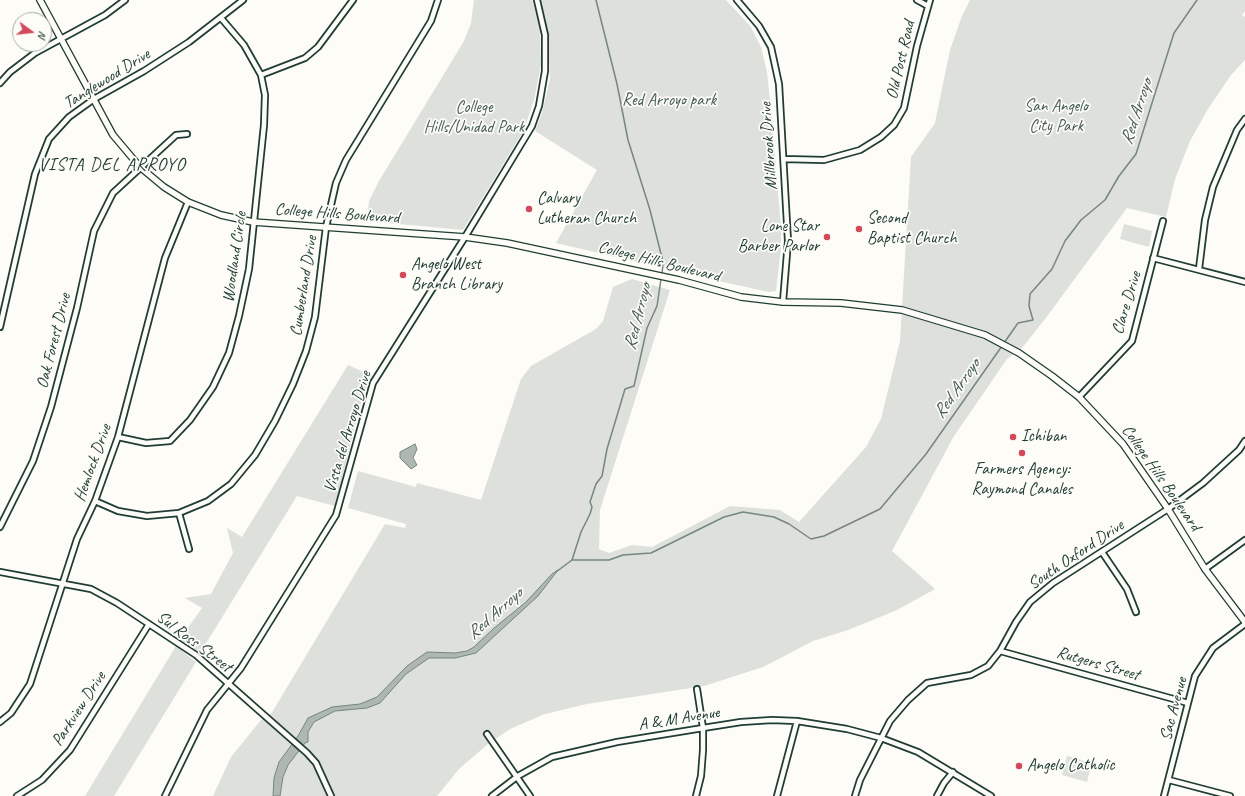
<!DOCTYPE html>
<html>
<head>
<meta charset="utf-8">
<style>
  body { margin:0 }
  #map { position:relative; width:1245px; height:796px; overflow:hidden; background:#fdfcf7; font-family:Caveat,sans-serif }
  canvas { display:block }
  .north { position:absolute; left:12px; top:12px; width:40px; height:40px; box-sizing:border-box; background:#fdfcf7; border:1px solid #a4b0a9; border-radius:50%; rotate:105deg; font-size:11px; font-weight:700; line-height:16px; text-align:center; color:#1f3d34 }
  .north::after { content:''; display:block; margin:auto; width:14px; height:18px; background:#d1495b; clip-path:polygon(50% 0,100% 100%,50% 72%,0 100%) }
</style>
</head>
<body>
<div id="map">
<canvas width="1245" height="796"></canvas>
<div class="north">N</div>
</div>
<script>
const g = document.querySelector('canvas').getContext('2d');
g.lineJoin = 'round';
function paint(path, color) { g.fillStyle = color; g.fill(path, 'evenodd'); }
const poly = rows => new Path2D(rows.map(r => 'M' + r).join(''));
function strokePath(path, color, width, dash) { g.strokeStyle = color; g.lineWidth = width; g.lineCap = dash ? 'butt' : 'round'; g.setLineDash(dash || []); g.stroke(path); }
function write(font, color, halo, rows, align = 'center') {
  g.font = font + ' Caveat,sans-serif'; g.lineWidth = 3.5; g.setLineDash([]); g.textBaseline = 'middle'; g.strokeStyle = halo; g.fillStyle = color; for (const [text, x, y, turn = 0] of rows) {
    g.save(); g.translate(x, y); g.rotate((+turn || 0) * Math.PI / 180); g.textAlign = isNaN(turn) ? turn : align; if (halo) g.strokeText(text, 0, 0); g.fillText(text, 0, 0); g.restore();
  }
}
paint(poly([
  [474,0,532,0,533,2,540,31,541,65,534,100,524,130,463,230,367,221,369,201,379,181,464,41,471,23],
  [540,0,726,0,751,27,761,47,767,72,773,130,781,229,781,248,776,291,769,292,723,282,556,243,597,170,535,131,542,113,550,79,548,33],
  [970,0,1245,0,1245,11,1242,15,1245,17,1245,60,1231,75,1208,109,1190,141,1175,179,1166,217,1127,208,1045,319,1022,348,1007,359,954,436,892,551,935,589,897,610,848,630,813,641,763,667,704,686,587,704,545,714,510,729,488,744,459,769,437,796,213,796,231,757,261,720,271,714,385,524,405,528,417,483,481,500,521,379,531,366,596,329,603,321,613,287,632,279,670,290,600,510,599,549,609,553,632,545,652,547,730,506,780,510,799,522,866,447,881,419,900,341,911,157,935,123,950,50,962,16],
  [1124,224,1152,231,1149,247,1120,239],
  [348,365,372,376,363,395,335,506,297,496,200,653,180,639,202,608,185,598,211,594,233,553,227,528,242,537],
  [358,471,416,487,406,524,348,508],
  [176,646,196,662,114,796,85,796],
  [1067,756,1092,763,1087,782,1062,775]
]), '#dde0db');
const water = poly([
  [415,444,417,449,413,458,417,465,411,469,400,458,400,452,415,444],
  [558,570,538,596,476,653,455,658,429,658,406,674,380,703,367,708,335,711,314,722,308,732,308,742,305,743,288,765,283,777,280,796,273,796,274,778,279,762,298,736,308,718,332,707,360,704,377,697,407,666,427,652,455,653,467,651,474,647,493,629,526,602,552,574,558,570]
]);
paint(water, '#aeb8b1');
strokePath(water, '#75877f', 1);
strokePath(poly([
  [596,0,617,84,628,140,650,210,663,262,662,275],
  [1004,343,1018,323,1033,320,1029,306,1030,294,1052,269,1065,241,1081,220,1105,200,1119,176,1136,154,1174,33,1197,0],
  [573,560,609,560,623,555,651,553,724,517,743,512,774,517,789,524,811,539,824,536,880,509,926,454,1002,346],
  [556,572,572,560,581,532,590,514,592,507,590,502,596,484,602,476,607,449,625,389,634,386,647,328,657,306,661,279]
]), '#75877f', 1.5);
const minor = poly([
  [737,0,759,26,771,47,779,84,788,241,783,302],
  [917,0,928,6],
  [261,75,305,58,318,47,353,0],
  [0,83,10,72,35,53,105,15,125,0],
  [784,159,824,160,860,150,881,137,894,125,904,108,917,46,930,0],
  [1153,258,1245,282],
  [1199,269,1205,220,1213,187,1237,130,1245,119],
  [0,327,35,174,49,139,69,117,94,99,144,71,189,42,243,0],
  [1079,397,1132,341,1163,221],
  [118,437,146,443,170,441,190,420,213,387,229,353,239,316,249,269,264,125,265,95,261,75,244,45,221,18],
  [95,501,118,511,147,516,179,513,208,501,231,484,255,455,275,421,293,384,306,351,315,317,326,227,336,183,346,160,431,21,438,0],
  [179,513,189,549],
  [0,527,33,461,51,407,77,308,94,231,113,193,176,135,187,134],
  [1102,552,1127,589,1136,612],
  [1205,569,1245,540],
  [0,572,91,589,117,603,196,655,307,753,316,763,331,796],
  [1000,651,1188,703],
  [0,722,11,713,30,684,77,539,95,501,118,437,165,258,188,202],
  [487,734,530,796],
  [1169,780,1230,796],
  [17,796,42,780,70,750,149,624],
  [165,796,207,710,241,668,336,515,373,383,465,237,532,126,539,106,545,71,545,35,537,0],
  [492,796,518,776,552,757,617,742,703,728,741,722,772,720,797,721,847,729,881,738,918,752,991,796],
  [696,796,701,776,703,750,703,728,697,689],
  [777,796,797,721],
  [855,796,860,780,890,721,908,700,927,683,971,675,988,666,1000,651,1016,622,1030,602,1053,583,1168,509,1203,483,1239,450,1245,441],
  [937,796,944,783,953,772],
  [1164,796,1195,676,1213,648,1245,624]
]);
const tertiary = poly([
  [40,0,113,135,140,167,164,187,188,202,221,215,253,222,465,237,507,243,679,280,741,297,783,302,841,303,902,310,985,335,1019,353,1052,376,1079,397,1123,444,1168,509,1205,569,1245,622]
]);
strokePath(minor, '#1f3d34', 8);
strokePath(tertiary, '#1f3d34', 8);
strokePath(minor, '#fdfcf7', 4.5);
strokePath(tertiary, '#fdfcf7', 5.5);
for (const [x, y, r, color] of [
  [529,209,4,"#d1495b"],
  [859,229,4,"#d1495b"],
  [827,237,4,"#d1495b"],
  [403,275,4,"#d1495b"],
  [1013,437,4,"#d1495b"],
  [1022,453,4,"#d1495b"],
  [1019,766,4,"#d1495b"]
]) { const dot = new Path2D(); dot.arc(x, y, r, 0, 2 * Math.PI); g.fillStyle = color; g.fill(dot); strokePath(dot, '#fdfcf7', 1.5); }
write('17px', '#1f3d34', '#fdfcf7', [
  ["Old Post Road",901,60,-77],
  ["Tanglewood Drive",107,79,-32],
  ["Millbrook Drive",769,146,-94],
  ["College Hills Boulevard",337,214,4],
  ["Woodland Circle",235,257,-82],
  ["College Hills Boulevard",659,262,14],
  ["Cumberland Drive",304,286,-81],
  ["Clare Drive",1127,303,-73],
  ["Oak Forest Drive",54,341,-76],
  ["Vista del Arroyo Drive",348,432,-73],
  ["Hemlock Drive",93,463,-70],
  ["College Hills Boulevard",1161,478,55],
  ["South Oxford Drive",1076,555,-34],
  ["Sul Ross Street",194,642,37],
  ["Rutgers Street",1098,664,16],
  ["Parkview Drive",79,709,-57],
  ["Sac Avenue",1174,709,-75],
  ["A & M Avenue",679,719,-9]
]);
write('17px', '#455e55', '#fdfcf7', [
  ["Red Arroyo park",669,101],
  ["San Angelo",1056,107],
  ["City Park",1056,127],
  ["College",474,108],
  ["Hills/Unidad Park",474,128]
]);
write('17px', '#1f3d34', '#fdfcf7', [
  ["Calvary",537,199],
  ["Lutheran Church",537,219],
  ["Second",867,219],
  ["Baptist Church",867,239],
  ["Lone Star",819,227,"right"],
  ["Barber Parlor",819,247,"right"],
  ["Angelo West",411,265],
  ["Branch Library",411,285],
  ["Ichiban",1021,437],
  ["Farmers Agency:",1022,470,"center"],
  ["Raymond Canales",1022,490,"center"],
  ["Angelo Catholic",1027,766]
], 'left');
write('italic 18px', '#435c53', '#fdfcf7', [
  ["Red Arroyo",1137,112,-72],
  ["Red Arroyo",638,317,-76],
  ["Red Arroyo",957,389,-55],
  ["Red Arroyo",495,614,-42]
]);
g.letterSpacing = '1px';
write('18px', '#1f3d34', '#fdfcf7', [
  ["VISTA DEL ARROYO",112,165]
]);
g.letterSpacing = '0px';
</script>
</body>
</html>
